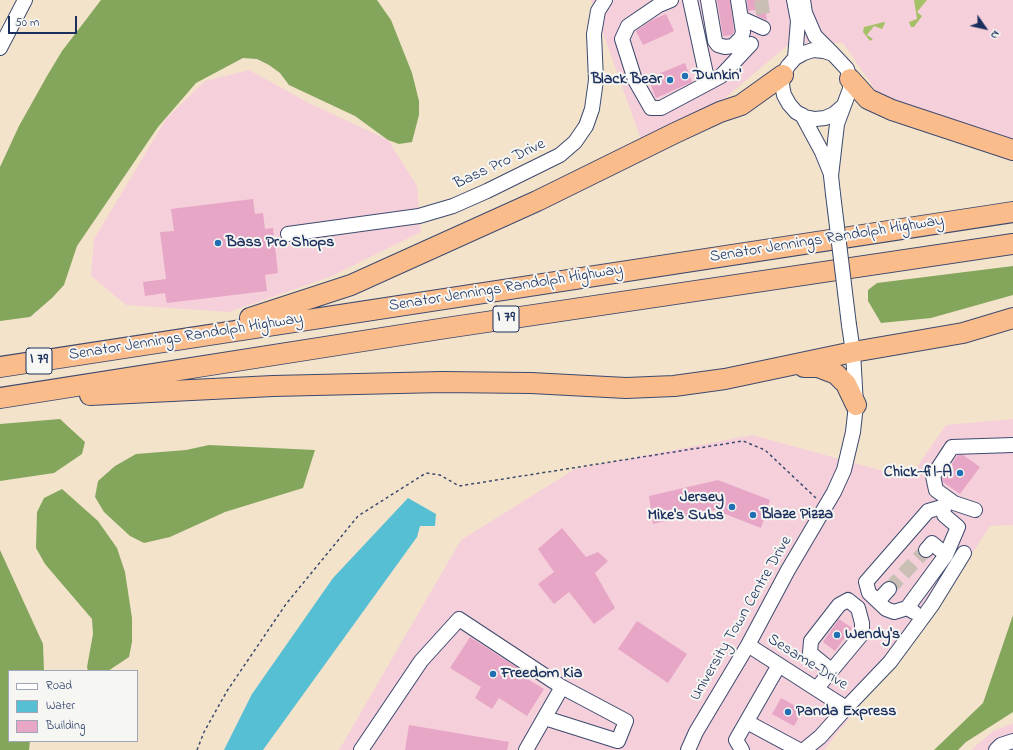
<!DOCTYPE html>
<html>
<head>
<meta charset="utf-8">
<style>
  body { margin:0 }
  #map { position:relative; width:1013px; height:750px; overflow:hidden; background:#f4e3cb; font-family:"Indie Flower",sans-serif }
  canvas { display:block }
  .legend { position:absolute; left:8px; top:670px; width:130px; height:72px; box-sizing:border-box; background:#f6f6f2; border:1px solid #9ea6b7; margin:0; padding:5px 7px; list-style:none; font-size:12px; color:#1b2f5e }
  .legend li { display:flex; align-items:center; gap:8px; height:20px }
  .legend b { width:20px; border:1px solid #9ea6b7 }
  .north { position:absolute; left:965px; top:8px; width:40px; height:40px; -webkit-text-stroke:3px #f6f6f2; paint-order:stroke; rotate:124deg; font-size:11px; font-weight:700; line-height:16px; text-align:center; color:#1b2f5e }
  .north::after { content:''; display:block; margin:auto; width:14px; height:18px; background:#1b2f5e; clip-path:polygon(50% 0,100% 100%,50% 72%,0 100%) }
  .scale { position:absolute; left:8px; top:16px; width:69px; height:18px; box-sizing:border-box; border:2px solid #1b2f5e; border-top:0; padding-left:5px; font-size:12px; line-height:14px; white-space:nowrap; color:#1b2f5e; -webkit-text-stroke:3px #f6f6f2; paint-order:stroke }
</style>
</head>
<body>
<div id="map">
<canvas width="1013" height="750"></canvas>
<ul class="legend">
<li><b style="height:5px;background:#fff"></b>Road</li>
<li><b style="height:11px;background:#56bfd3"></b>Water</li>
<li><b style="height:11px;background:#e8a6c6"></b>Building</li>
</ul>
<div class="north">N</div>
<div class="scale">50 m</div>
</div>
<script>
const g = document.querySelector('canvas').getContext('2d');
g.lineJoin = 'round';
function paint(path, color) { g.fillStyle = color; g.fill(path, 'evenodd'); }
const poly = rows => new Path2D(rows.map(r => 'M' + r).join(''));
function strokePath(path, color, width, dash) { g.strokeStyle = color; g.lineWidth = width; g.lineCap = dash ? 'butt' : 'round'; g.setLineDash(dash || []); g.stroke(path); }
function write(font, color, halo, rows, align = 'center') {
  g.font = font + ' "Indie Flower",sans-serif'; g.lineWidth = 4; g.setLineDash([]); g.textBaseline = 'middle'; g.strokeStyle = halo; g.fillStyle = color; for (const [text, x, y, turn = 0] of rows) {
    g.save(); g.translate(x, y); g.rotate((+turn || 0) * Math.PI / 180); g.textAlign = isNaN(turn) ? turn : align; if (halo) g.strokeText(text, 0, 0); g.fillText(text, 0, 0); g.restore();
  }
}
paint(poly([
  [591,0,1013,0,1013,142,881,98,843,43,789,44,724,99,642,142],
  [249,70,309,103,388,140,417,186,421,232,330,277,229,312,126,305,91,276,94,239,166,119,205,81],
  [1013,419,1013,525,990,526,934,612,824,750,339,750,461,540,575,469,752,435,909,478,946,425],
  [1013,723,1013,750,971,750,993,731]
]), '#f5cfda');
paint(poly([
  [914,0,927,0,917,12,922,16,914,27,911,27,909,22,917,19],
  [884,22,885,23,882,29,874,26,867,35,873,39,870,41,863,32,864,27]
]), '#a6c067');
paint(poly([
  [101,0,377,0,391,20,412,73,419,101,419,115,412,142,399,144,388,140,355,116,289,85,280,73,269,65,257,59,243,58,196,83,158,127,77,246,64,285,52,298,30,317,0,321,0,167,19,126,47,76,62,51],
  [1013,266,1013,295,931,318,881,323,868,301,868,290,877,283],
  [60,419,85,442,82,454,54,473,0,481,0,424],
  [209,445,315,450,303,488,225,512,170,537,144,543,130,536,104,512,95,497,98,481,115,466,136,454,186,450],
  [62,489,98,521,117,548,125,572,132,618,132,642,129,657,108,671,88,671,87,667,93,634,92,619,45,564,36,548,37,512,44,498],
  [0,550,43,644,44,671,9,671,9,741,30,741,29,750,0,750],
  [1013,615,1013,712,966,742,958,750,934,750,983,703]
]), '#84a65c');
paint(poly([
  [408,498,436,514,435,526,420,526,417,537,263,750,224,750,252,694,333,578]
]), '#56bfd3');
paint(poly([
  [717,0,730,0,734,31,732,35,723,36],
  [747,0,764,0,767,20,757,16,756,10,748,11],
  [666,14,674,31,643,45,636,31,652,20],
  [685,63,692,82,656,98,648,78],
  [253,199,255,214,263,213,265,229,273,228,278,273,265,275,267,291,167,303,165,293,145,296,143,282,166,279,160,232,174,231,171,209],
  [958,455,963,455,980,467,960,494,943,482,942,478],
  [718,480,770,500,761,528,715,510,653,524,649,496],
  [562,528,586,557,598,552,608,561,595,573,615,608,594,624,569,592,554,604,538,584,554,572,538,549],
  [839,619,852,628,835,651,823,642],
  [637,621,687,654,668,683,618,649],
  [470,637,527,674,524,677,544,689,527,716,499,698,492,709,475,698,481,687,450,668],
  [781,698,803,710,794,726,772,714],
  [409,725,509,742,507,750,405,750]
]), '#e8a6c6');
strokePath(poly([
  [761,0,764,20],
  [889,589,926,550]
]), '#c9bfb5', 14, [14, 7]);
const minor = poly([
  [671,0,659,5,628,26,622,39,635,80,651,108,661,108,708,83,690,0],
  [708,0,715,41,718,45,725,47,733,46,741,38,743,32,738,0],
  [794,0,798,21,795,58],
  [803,0,805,13,815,36,833,54],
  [741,18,763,28],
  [0,48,25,0],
  [708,83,721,76,751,44],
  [802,115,822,152,831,174],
  [833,194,831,176,837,124,850,89,850,79,847,69,833,54,824,51,813,50,804,53,795,58,788,66,783,75,782,85,784,95,789,104,796,112,805,117,815,119,825,118,834,114,842,107],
  [288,234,419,216,453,206,487,191,560,155,575,142,586,126,592,109,596,80,594,34,598,11,605,0],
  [975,510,954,503,936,490,933,476,952,447,1013,445],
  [926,550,932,543,946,555],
  [878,601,889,589],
  [907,608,894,612,886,609,869,593,866,582,928,511,942,507,944,509],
  [914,612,907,608,946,555,958,527,944,515],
  [748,645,846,708,890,662,932,605,964,553],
  [817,688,862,634,862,623,858,608,848,600,839,605,811,641,810,653,831,670],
  [747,722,799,750],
  [361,750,421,661,459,619,562,687],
  [526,750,562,687,626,721,618,741,545,718],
  [688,750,696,732,748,645,788,570,834,492,844,470,853,432,856,405,853,352,849,325],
  [742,750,736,740,779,665],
  [804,750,820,737,846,708],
  [996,750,1001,745,1013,741]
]);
const highway = poly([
  [850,79,868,99,892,110,1013,150],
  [250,318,351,285,537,201,675,133,720,112,741,105,783,75],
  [0,367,1013,212],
  [804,367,818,367,836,374,846,384,856,405],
  [90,395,273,386,442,382,531,383,626,388,674,386,725,379,853,352,963,333,1013,318],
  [0,398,446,328,1013,244]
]);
strokePath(minor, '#3c4a6e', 16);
strokePath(highway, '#3c4a6e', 22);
strokePath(poly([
  [197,750,204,732,227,691,286,604,358,516,426,473,440,475,459,486,743,441,765,450,817,499]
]), '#3c4a6e', 1.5, [3, 3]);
strokePath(minor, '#fff', 14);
strokePath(highway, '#fabc8b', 20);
const minorBridge = poly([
  [833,194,849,325]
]);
strokePath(minorBridge, '#3c4a6e', 16, []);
strokePath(minorBridge, '#fff', 14);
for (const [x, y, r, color] of [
  [685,76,4,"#1f6fb2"],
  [670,80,4,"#1f6fb2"],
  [218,243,4,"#1f6fb2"],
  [960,473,4,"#1f6fb2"],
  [732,507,4,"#1f6fb2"],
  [753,515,4,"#1f6fb2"],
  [837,635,4,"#1f6fb2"],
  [493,674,4,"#1f6fb2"],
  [788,712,4,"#1f6fb2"]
]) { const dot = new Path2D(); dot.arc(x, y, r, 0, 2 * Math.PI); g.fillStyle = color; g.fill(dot); strokePath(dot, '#f6f6f2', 1.5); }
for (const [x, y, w] of [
  [506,319,26],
  [39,361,26]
]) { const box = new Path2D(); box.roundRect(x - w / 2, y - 13, w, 26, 3); g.fillStyle = '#f6f6f2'; g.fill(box); strokePath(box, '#1b2f5e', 1); }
write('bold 15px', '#1b2f5e', null, [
  ["I 79",506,319],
  ["I 79",39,361]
]);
write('bold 16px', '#1b2f5e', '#f6f6f2', [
  ["Dunkin'",693,76],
  ["Black Bear",662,80,"right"],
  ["Bass Pro Shops",226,243],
  ["Chick-fil-A",952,473,"right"],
  ["Jersey",724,498,"right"],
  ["Mike's Subs",724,516,"right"],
  ["Blaze Pizza",761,515],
  ["Wendy's",845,635],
  ["Freedom Kia",501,674],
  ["Panda Express",796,712]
], 'left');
write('16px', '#1b2f5e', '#f6f6f2', [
  ["Bass Pro Drive",500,165,-25],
  ["Senator Jennings Randolph Highway",827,240,-9],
  ["Senator Jennings Randolph Highway",506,289,-9],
  ["Senator Jennings Randolph Highway",186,338,-9],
  ["University Town Centre Drive",742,619,-60],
  ["Sesame Drive",807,663,32]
]);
</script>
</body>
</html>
